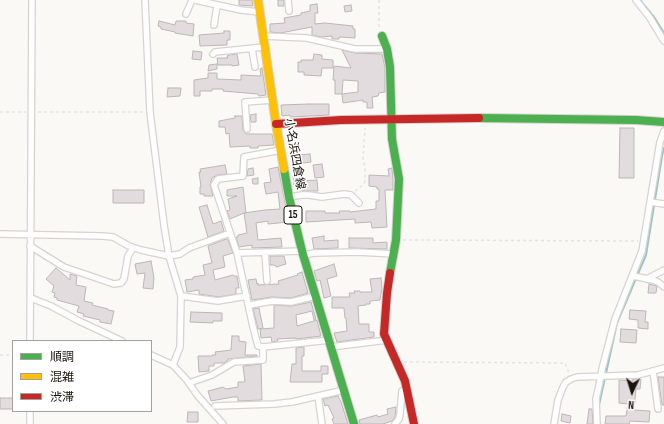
<!DOCTYPE html>
<html>
<head>
<meta charset="utf-8">
<style>
  body { margin:0 }
  #map { position:relative; width:664px; height:424px; overflow:hidden; background:#fbf9f6; font-family:"Sofia Sans Condensed","Noto Sans JP",sans-serif }
  canvas { display:block }
  .legend { position:absolute; left:12px; top:340px; width:140px; height:72px; box-sizing:border-box; background:#fff; border:1px solid #a3a19e; margin:0; padding:5px 7px; list-style:none; font-size:12px; color:#1a140c }
  .legend li { display:flex; align-items:center; gap:8px; height:20px }
  .legend b { width:20px; border:1px solid #a3a19e }
  .north { position:absolute; left:612px; top:372px; width:40px; height:40px; -webkit-text-stroke:3px #fff; paint-order:stroke; rotate:184deg; font-size:11px; font-weight:700; line-height:16px; text-align:center; color:#1a140c }
  .north::after { content:''; display:block; margin:auto; width:14px; height:18px; background:#1a140c; clip-path:polygon(50% 0,100% 100%,50% 72%,0 100%) }
</style>
</head>
<body>
<div id="map">
<canvas width="664" height="424"></canvas>
<ul class="legend">
<li><b style="height:5px;background:#4caf50"></b>順調</li>
<li><b style="height:5px;background:#ffc107"></b>混雑</li>
<li><b style="height:5px;background:#c62828"></b>渋滞</li>
</ul>
<div class="north">N</div>
</div>
<script>
const g = document.querySelector('canvas').getContext('2d');
g.lineJoin = 'round';
const poly = rows => new Path2D(rows.map(r => 'M' + r).join(''));
function strokePath(path, color, width, dash) { g.strokeStyle = color; g.lineWidth = width; g.lineCap = dash ? 'butt' : 'round'; g.setLineDash(dash || []); g.stroke(path); }
function paint(path, color) { g.fillStyle = color; g.fill(path, 'evenodd'); }
function write(font, color, halo, rows, align = 'center') {
  g.font = font + ' "Sofia Sans Condensed","Noto Sans JP",sans-serif'; g.lineWidth = 3; g.setLineDash([]); g.textBaseline = 'middle'; g.strokeStyle = halo; g.fillStyle = color; for (const [text, x, y, turn = 0] of rows) {
    g.save(); g.translate(x, y); g.rotate((+turn || 0) * Math.PI / 180); g.textAlign = isNaN(turn) ? turn : align; if (halo) g.strokeText(text, 0, 0); g.fillText(text, 0, 0); g.restore();
  }
}
strokePath(poly([
  [640,0,654,17,664,33],
  [599,405,617,323,646,255,662,156,664,148]
]), '#98c5c8', 2);
const building = poly([
  [239,0,252,0,253,6,239,5,239,0],
  [278,0,284,0,284,6,278,6,278,0],
  [317,4,318,13,315,13,315,24,325,23,353,26,353,29,355,29,355,38,339,37,339,39,332,39,332,36,321,37,312,35,312,27,280,33,270,32,270,24,285,23,284,18,301,15,301,13,310,11,310,5,317,4],
  [351,5,352,11,345,12,344,6,351,5],
  [159,21,175,25,176,21,186,21,186,23,194,24,193,36,175,33,175,32,161,29,161,27,158,26,159,21],
  [224,31,230,31,230,40,227,40,227,45,200,46,199,35,224,33,224,31],
  [342,50,355,53,382,54,385,68,385,92,379,93,378,96,372,97,373,108,367,108,367,102,363,102,363,100,343,103,342,94,358,92,358,81,343,80,342,94,335,94,335,80,333,80,334,66,351,68,342,50],
  [193,51,202,52,201,60,192,59,193,51],
  [237,54,239,65,232,66,232,65,218,65,217,58,228,58,227,56,229,55,237,54],
  [314,54,322,55,322,59,333,60,333,68,322,68,321,76,304,75,304,72,298,72,298,62,301,62,301,60,313,60,314,54],
  [217,64,217,69,208,71,209,65,217,64],
  [262,68,266,95,259,96,258,94,223,91,223,89,212,89,212,91,200,91,200,96,194,96,194,80,208,78,208,73,217,73,217,79,241,80,241,75,261,76,260,69,262,68],
  [168,88,181,88,180,96,167,97,168,88],
  [309,104,329,104,329,115,290,117,290,115,282,116,281,105,309,104],
  [256,114,256,122,251,122,250,115,256,114],
  [235,116,242,116,243,130,246,134,272,134,274,145,258,146,258,148,250,148,250,146,230,147,229,133,226,134,225,127,219,127,219,121,235,118,235,116],
  [620,128,634,128,634,178,619,178,620,128],
  [310,154,311,162,296,164,295,159,299,158,298,155,310,154],
  [322,164,324,177,315,178,313,165,322,164],
  [225,165,227,174,217,175,212,178,210,185,213,196,204,196,204,194,200,194,200,187,201,187,199,172,201,172,200,169,225,165],
  [278,167,289,222,268,224,268,221,256,223,258,240,281,238,282,247,252,248,252,245,239,247,236,237,238,237,238,235,247,233,244,213,230,219,227,211,230,210,228,199,237,196,227,196,227,190,243,187,246,213,244,213,265,210,280,209,278,192,266,194,264,183,271,182,269,169,278,167],
  [253,168,254,175,247,176,248,169,253,168],
  [392,168,393,179,393,190,385,190,387,227,372,228,371,222,355,223,355,219,306,222,306,211,325,211,325,213,340,213,339,211,350,211,350,212,376,209,376,201,379,201,379,189,377,189,377,187,369,186,369,175,389,176,388,169,392,168],
  [299,175,300,184,294,185,293,176,299,175],
  [258,178,258,184,253,184,252,179,258,178],
  [317,180,318,191,302,191,301,181,317,180],
  [113,190,144,190,144,203,113,203,113,190],
  [207,205,213,224,221,221,224,231,208,237,199,207,207,205],
  [324,236,324,241,338,240,338,248,314,249,312,238,324,236],
  [349,238,373,238,373,243,387,242,387,249,349,248,349,238],
  [226,239,228,240,233,253,223,256,225,267,213,270,215,280,233,275,234,276,237,276,239,288,236,288,236,294,219,297,199,294,199,290,187,292,185,280,193,279,193,277,205,275,203,265,212,263,208,246,226,239],
  [270,256,284,256,286,264,276,267,275,265,270,265,270,256],
  [151,261,154,278,153,289,143,288,145,273,137,274,135,264,151,261],
  [334,264,337,276,327,279,331,296,324,298,320,280,317,281,314,271,334,264],
  [56,268,70,280,70,274,77,276,76,285,86,287,84,301,93,303,92,305,108,309,108,310,114,311,111,324,100,322,100,320,83,316,84,314,77,312,79,306,57,300,57,298,54,297,55,293,52,292,54,286,46,279,56,268],
  [302,272,308,293,291,298,272,297,252,300,248,280,256,279,257,284,258,283,258,285,279,284,278,281,298,275,297,274,302,272],
  [381,278,382,288,380,300,370,301,370,304,366,304,366,305,358,306,359,324,369,324,369,332,374,332,374,337,337,342,334,333,347,331,346,318,345,318,344,308,332,308,332,297,350,297,349,293,355,293,354,291,360,291,360,292,372,292,370,279,381,278],
  [649,284,657,286,656,293,648,293,649,284],
  [311,302,316,319,314,320,312,311,296,315,297,326,317,320,321,336,296,339,296,338,277,339,278,341,272,342,271,337,261,338,260,329,274,328,274,305,292,306,311,302],
  [259,308,263,328,258,329,253,309,259,308],
  [630,310,646,311,645,322,648,322,648,329,638,328,638,320,629,319,630,310],
  [191,312,222,313,222,321,213,321,213,323,190,322,191,312],
  [621,329,637,330,636,343,620,342,621,329],
  [232,336,239,336,239,341,246,342,245,355,257,355,257,356,228,359,228,360,224,363,214,363,214,366,209,366,209,371,199,372,198,356,212,356,212,355,216,355,215,352,231,350,232,336],
  [304,347,304,356,302,356,302,371,321,371,321,366,328,366,328,374,322,374,322,382,290,382,292,364,296,364,296,348,304,347],
  [261,364,262,400,238,401,238,397,233,397,211,401,208,391,223,387,226,389,238,387,238,382,245,382,243,366,261,364],
  [658,377,664,377,664,405,662,405,658,377],
  [633,379,641,379,640,389,636,389,634,410,650,411,649,422,630,421,629,424,605,424,606,416,626,416,628,404,619,403,619,380,633,381,633,379],
  [338,396,341,402,348,424,334,424,332,419,334,418,328,405,325,406,323,399,338,396],
  [0,398,13,398,13,409,0,409,0,398],
  [396,407,395,417,392,421,383,424,360,424,359,420,377,415,378,417,388,414,387,409,396,407],
  [589,409,592,409,593,424,587,424,589,409],
  [188,412,198,412,198,422,187,422,188,412],
  [562,414,571,416,570,423,561,421,562,414]
]);
paint(building, '#e3dcde');
strokePath(building, '#bcb6b7', 1);
const street = poly([
  [145,0,150,112,164,225,169,256,181,296,180,347,173,365],
  [195,0,241,10,259,12],
  [288,0,289,11],
  [636,0,650,18,664,41],
  [186,14,192,0],
  [214,25,217,6],
  [263,36,307,38,355,49,387,49],
  [252,49,255,67],
  [213,54,215,52,264,47],
  [247,129,245,102,273,100],
  [281,150,244,157,243,176,218,179,214,185,237,253,302,251],
  [289,197,302,195,309,195,322,197,344,194,351,195,359,203],
  [650,202,664,204],
  [0,234,102,236,113,237,129,246,141,250,169,256,180,254,189,248,230,233],
  [30,246,64,267,114,284,121,283,124,279,128,256,133,248],
  [265,252,267,281],
  [237,253,253,327,258,346,263,347,330,340],
  [304,255,314,253,358,252,394,254],
  [633,276,653,280,658,282,664,287],
  [647,279,664,270],
  [181,296,218,301,247,296],
  [31,298,51,306,79,321,122,341],
  [249,305,273,301,291,302,316,296],
  [30,341,32,0],
  [331,347,387,340],
  [151,355,173,365,186,379,198,396,223,424],
  [653,371,658,409],
  [189,383,212,375,234,362,263,360,263,347],
  [318,396,322,424],
  [215,406,274,404,292,402,344,390],
  [30,424,30,411],
  [395,424,399,419,400,414,402,391,407,390],
  [554,424,558,400,563,387,566,382,571,379,577,377,638,375,664,368],
  [597,424,596,399,601,376,602,369,615,319,642,251,660,142,664,131]
]);
const fast = poly([
  [382,36,387,49,390,67,392,139,399,179,396,240,390,273],
  [479,118,636,120,664,122],
  [284,169,289,197,302,251,354,424]
]);
const slow = poly([
  [258,0,276,124,284,169]
]);
const jam = poly([
  [276,124,341,120,479,118],
  [390,273,387,293,384,334,405,381,414,424]
]);
strokePath(street, '#d7d3ce', 8);
strokePath(fast, '#d7d3ce', 10);
strokePath(slow, '#d7d3ce', 10);
strokePath(jam, '#d7d3ce', 10);
strokePath(poly([
  [379,0,379,30],
  [0,112,26,112],
  [38,112,144,112],
  [355,191,364,184,365,181,365,167,363,159,365,128],
  [403,240,638,241],
  [0,355,13,355],
  [404,362,565,363,569,373]
]), '#e3e3e2', 1.5, [3, 3]);
strokePath(street, '#fefefe', 5.5);
strokePath(fast, '#4caf50', 8);
strokePath(slow, '#ffc107', 8);
strokePath(jam, '#c62828', 8);
for (const [x, y, w] of [
  [293,215,18]
]) { const box = new Path2D(); box.roundRect(x - w / 2, y - 9, w, 18, 3); g.fillStyle = '#fff'; g.fill(box); strokePath(box, '#1a140c', 1); }
write('bold 11px', '#1a140c', null, [
  ["15",293,215]
]);
write('12px', '#1a140c', '#fff', [
  ["小名浜四倉線",294,154,80]
]);
</script>
</body>
</html>
